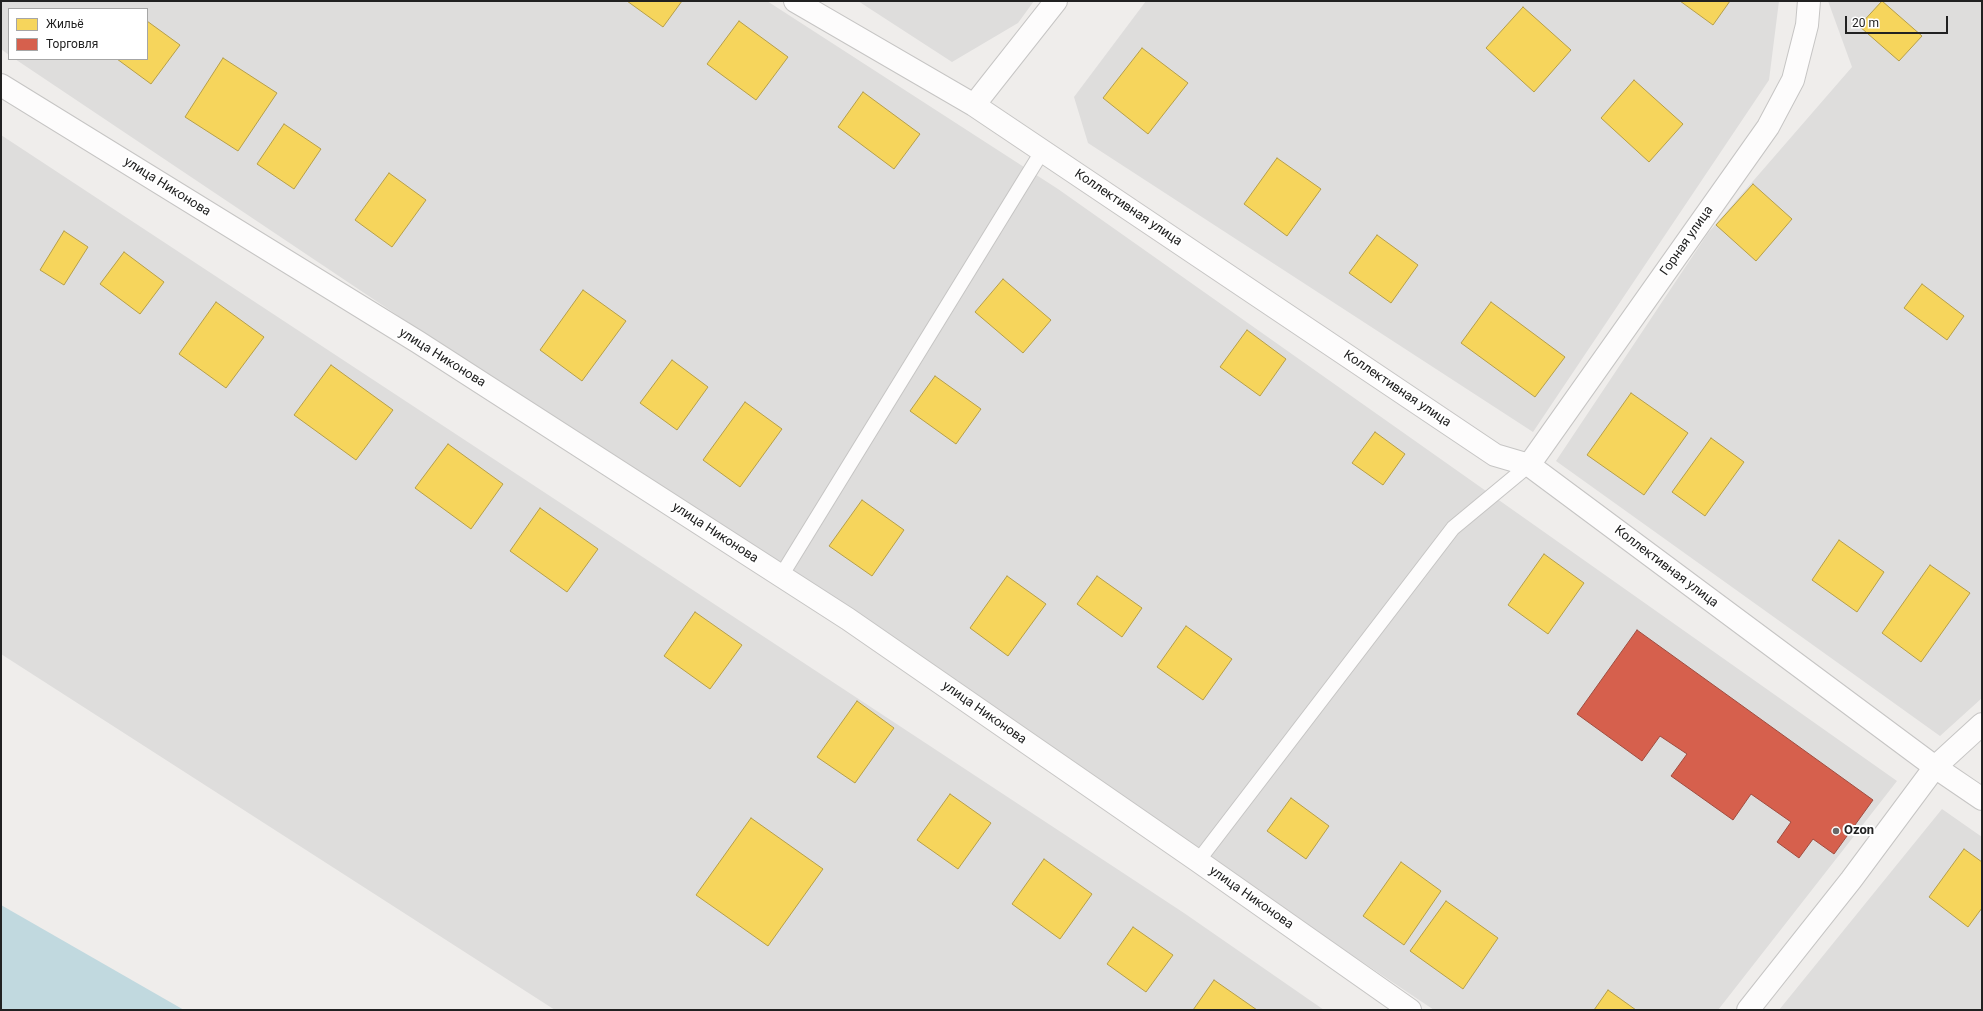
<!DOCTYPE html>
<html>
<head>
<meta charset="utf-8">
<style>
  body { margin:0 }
  #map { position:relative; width:1983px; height:1011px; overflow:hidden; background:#efedeb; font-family:Roboto,sans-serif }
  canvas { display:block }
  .frame { position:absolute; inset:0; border:2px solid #212121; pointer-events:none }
  .legend { position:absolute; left:8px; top:8px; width:140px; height:52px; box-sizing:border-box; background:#fff; border:1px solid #a6a6a6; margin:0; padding:5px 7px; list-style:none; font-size:12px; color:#212121 }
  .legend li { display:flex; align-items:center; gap:8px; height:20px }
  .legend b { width:20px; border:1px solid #a6a6a6 }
  .scale { position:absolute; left:1845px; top:16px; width:103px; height:18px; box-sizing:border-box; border:2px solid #212121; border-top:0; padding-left:5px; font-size:12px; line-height:14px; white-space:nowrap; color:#212121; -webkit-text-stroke:3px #fff; paint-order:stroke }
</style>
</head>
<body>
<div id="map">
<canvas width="1983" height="1011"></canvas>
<div class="frame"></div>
<ul class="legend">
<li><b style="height:11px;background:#f6d55c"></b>Жильё</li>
<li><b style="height:11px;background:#d6604d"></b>Торговля</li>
</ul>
<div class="scale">20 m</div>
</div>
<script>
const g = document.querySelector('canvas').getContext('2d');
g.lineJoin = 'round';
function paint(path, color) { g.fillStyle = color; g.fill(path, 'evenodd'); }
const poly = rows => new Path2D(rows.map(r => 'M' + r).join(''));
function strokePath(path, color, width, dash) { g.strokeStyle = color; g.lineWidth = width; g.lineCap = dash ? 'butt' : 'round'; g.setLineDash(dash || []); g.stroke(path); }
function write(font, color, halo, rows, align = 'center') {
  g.font = font + ' Roboto,sans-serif'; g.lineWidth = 4; g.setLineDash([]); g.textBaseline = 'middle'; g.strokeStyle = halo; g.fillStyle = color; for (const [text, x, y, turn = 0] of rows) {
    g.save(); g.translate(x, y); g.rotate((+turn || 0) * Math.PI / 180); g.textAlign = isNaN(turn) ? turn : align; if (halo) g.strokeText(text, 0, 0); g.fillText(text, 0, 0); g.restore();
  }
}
paint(poly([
  [1,1,767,1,1058,189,1897,781,1718,1010,1434,1010,15,59,147,59,147,9,9,9,9,55,1,49],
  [858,1,1034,1,1018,23,952,62],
  [1146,1,1779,1,1769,80,1533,432,1088,143,1074,97],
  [1828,1,1982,1,1982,698,1940,736,1556,461,1708,233,1852,67],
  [1,135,1184,913,1324,1010,555,1010,1,654],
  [1942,809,1982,837,1982,1010,1779,1010]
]), '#dedddc');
paint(poly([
  [1,905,184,1010,1,1010]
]), '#c1d9df');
const homes = poly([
  [627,1,682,1,663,27,627,1],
  [1680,1,1730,1,1713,25,1680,1],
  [1882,1,1922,36,1899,61,1859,26,1882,1],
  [1523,7,1571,50,1534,92,1486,48,1523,7],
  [147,21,180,45,151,84,117,59,147,59,147,21],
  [739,21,788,57,756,100,707,64,739,21],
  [1142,48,1188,83,1148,134,1103,98,1142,48],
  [223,58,277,93,238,151,185,117,223,58],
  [1634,80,1683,124,1649,162,1601,118,1634,80],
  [863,92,920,134,894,169,838,127,863,92],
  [284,124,321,149,294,189,257,164,284,124],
  [1277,158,1321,189,1287,236,1244,204,1277,158],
  [389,173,426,200,392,247,355,220,389,173],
  [1753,184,1792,219,1756,261,1716,225,1753,184],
  [64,231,88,247,64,285,40,270,64,231],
  [1377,235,1418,265,1391,303,1349,273,1377,235],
  [124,252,164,282,140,314,100,284,124,252],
  [1003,279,1051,320,1023,353,975,312,1003,279],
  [1922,284,1964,316,1947,340,1904,308,1922,284],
  [583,290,626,321,582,381,540,350,583,290],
  [216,302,264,337,226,388,179,354,216,302],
  [1491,302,1565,357,1535,397,1461,343,1491,302],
  [1247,330,1286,359,1260,396,1220,367,1247,330],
  [672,360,708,387,677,430,640,403,672,360],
  [331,365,393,410,356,460,294,415,331,365],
  [935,376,981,409,956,444,910,411,935,376],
  [1631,393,1688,433,1644,495,1587,455,1631,393],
  [745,402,782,429,740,487,703,460,745,402],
  [1375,432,1405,454,1383,485,1352,463,1375,432],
  [1711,438,1744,462,1705,516,1672,492,1711,438],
  [448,444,503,484,471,529,415,488,448,444],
  [862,500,904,530,872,576,829,546,862,500],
  [540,508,598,549,567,592,510,551,540,508],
  [1839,540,1884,572,1857,612,1812,580,1839,540],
  [1544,554,1584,583,1548,634,1508,605,1544,554],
  [1930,565,1970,593,1921,662,1882,633,1930,565],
  [1007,576,1046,604,1008,656,970,628,1007,576],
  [1097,576,1142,608,1122,637,1077,604,1097,576],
  [695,612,742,645,710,689,664,656,695,612],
  [1186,626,1232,659,1203,700,1157,667,1186,626],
  [857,701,894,728,855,783,817,757,857,701],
  [950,794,991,823,958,869,917,840,950,794],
  [1291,798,1329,826,1306,859,1267,831,1291,798],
  [751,818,823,869,768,946,696,895,751,818],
  [1964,849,1982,862,1982,908,1968,927,1929,897,1964,849],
  [1044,859,1092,894,1060,939,1012,904,1044,859],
  [1401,862,1441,891,1404,945,1363,916,1401,862],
  [1446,901,1498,938,1463,989,1410,951,1446,901],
  [1133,927,1173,955,1146,992,1107,964,1133,927],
  [1214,980,1257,1010,1193,1010,1214,980],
  [1608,990,1636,1010,1594,1010,1608,990]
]);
paint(homes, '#f6d55c');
strokePath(homes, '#b69f4a', 1);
const shops = poly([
  [1637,630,1873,800,1834,854,1813,839,1799,858,1777,842,1791,822,1751,794,1733,820,1671,776,1687,754,1660,736,1642,761,1577,714,1637,630]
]);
paint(shops, '#d6604d');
strokePath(shops, '#a04d40', 1);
const lane = poly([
  [781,576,1043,150],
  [1198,861,1453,528,1529,465]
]);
const street = poly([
  [795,1,974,105,1495,455,1529,465,1935,767,1982,799],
  [1,85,418,342,848,619,1198,861,1410,1010],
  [974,105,1056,1],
  [1529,465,1768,127,1793,80,1807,25,1809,1],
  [1748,1010,1851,880,1935,767,1982,724]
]);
strokePath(lane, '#c6c5c4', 16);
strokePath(street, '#c6c5c4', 24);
strokePath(lane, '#fdfcfc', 14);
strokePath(street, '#fdfcfc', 22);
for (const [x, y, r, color] of [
  [1836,831,4,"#696868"]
]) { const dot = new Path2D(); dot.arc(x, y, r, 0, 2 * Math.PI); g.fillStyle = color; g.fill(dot); strokePath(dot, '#fff', 1.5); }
write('13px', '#212121', '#fff', [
  ["улица Никонова",167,187,32],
  ["Коллективная улица",1128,208,34],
  ["Горная улица",1687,241,-55],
  ["улица Никонова",442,358,32],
  ["Коллективная улица",1397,389,34],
  ["улица Никонова",715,533,33],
  ["Коллективная улица",1666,567,37],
  ["улица Никонова",984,713,35],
  ["улица Никонова",1251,898,35]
]);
write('bold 13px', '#212121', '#fff', [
  ["Ozon",1844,831]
], 'left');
</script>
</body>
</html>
